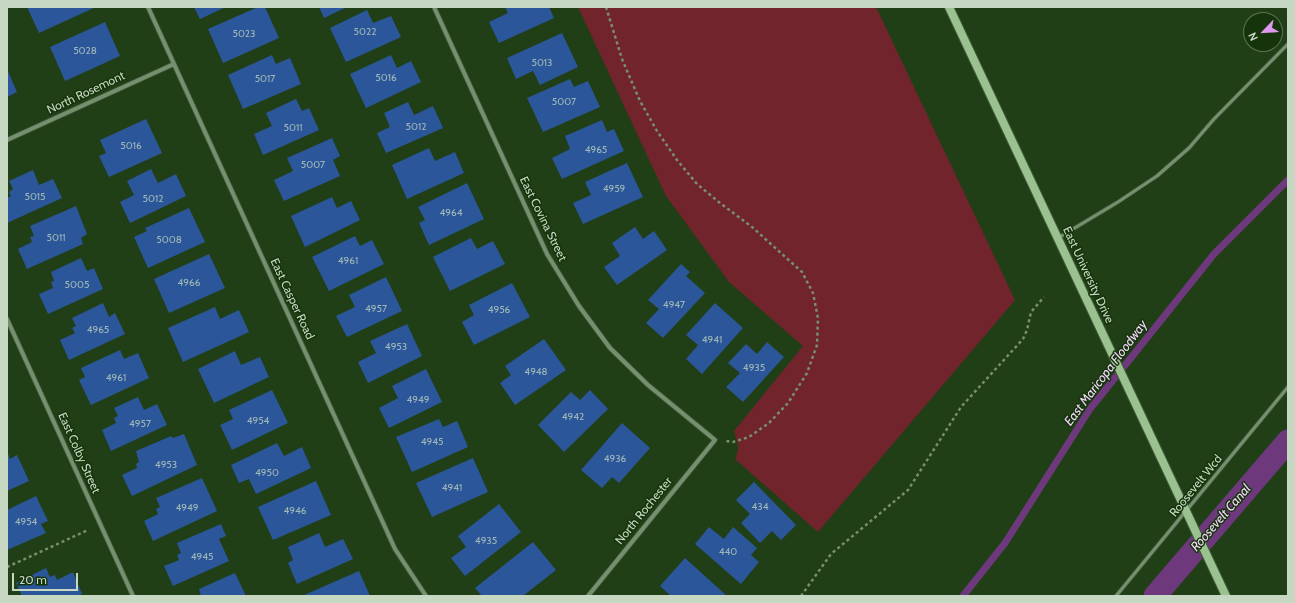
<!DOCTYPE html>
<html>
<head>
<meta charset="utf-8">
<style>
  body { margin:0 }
  #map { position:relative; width:1295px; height:603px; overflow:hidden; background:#203f17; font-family:Cabin,sans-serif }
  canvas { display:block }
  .frame { position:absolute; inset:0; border:8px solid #c6d8c1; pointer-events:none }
  .north { position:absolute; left:1243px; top:12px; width:40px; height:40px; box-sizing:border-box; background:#16340c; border:1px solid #5c7654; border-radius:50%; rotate:245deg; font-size:11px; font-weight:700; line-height:16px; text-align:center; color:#c6d8c1 }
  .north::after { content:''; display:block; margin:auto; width:14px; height:18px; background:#df98f1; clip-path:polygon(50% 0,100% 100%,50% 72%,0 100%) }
  .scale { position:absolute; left:12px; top:573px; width:66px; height:18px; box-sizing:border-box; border:2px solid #c6d8c1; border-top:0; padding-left:5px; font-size:12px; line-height:14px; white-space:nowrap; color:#c6d8c1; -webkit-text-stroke:3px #16340c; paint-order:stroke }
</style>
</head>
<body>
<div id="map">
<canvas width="1295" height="603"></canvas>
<div class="frame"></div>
<div class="north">N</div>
<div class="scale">20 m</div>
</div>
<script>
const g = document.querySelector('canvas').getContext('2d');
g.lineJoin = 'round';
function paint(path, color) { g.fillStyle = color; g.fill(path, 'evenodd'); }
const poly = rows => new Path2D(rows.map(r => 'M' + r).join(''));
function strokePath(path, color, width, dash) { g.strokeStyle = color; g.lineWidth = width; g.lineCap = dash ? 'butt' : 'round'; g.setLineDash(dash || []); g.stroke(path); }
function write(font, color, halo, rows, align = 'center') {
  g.font = font + ' Cabin,sans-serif'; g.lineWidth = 3; g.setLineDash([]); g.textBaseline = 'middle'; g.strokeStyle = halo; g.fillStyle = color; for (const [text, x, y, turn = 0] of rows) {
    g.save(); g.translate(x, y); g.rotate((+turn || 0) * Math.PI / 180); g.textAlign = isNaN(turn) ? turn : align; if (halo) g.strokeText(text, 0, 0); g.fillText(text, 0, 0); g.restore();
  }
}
paint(poly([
  [578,7,876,7,1015,300,818,532,735,459,738,451,738,445,734,431,803,346,729,282,666,196]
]), '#71242b');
strokePath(poly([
  [963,596,1005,543,1090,409,1214,254,1288,180]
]), '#6e397c', 7);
strokePath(poly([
  [1155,596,1288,441]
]), '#6e397c', 23);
paint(poly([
  [27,7,96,7,39,33],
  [194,7,226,7,200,19],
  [258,7,265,7,279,38,223,63,208,29],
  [319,7,347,7,324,18],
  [505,7,549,7,554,18,499,43,489,22,508,13],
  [367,10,373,23,391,16,401,37,346,62,330,28],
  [105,22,120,56,65,81,50,47],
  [562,33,578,67,540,85,533,71,516,79,507,58],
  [272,55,276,64,290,58,301,84,243,109,228,75],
  [391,55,397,68,411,61,421,82,366,108,350,74],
  [7,69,17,92,7,97],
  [570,79,574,87,588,81,600,107,543,132,527,98],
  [296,99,302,111,309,108,319,130,263,155,254,134,272,126,266,113],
  [408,102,414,115,433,106,443,128,386,153,377,133,390,127,384,113],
  [146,119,162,153,109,177,99,156,106,153,100,140],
  [602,120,607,132,614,129,624,151,562,179,552,158,570,149,565,136],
  [332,138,340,156,333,160,340,176,284,201,274,180,293,171,287,158],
  [429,148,435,161,455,152,464,173,407,199,392,165],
  [627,163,643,197,583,224,573,203,591,195,585,182],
  [151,169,158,183,176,174,186,196,130,223,120,202,134,195,127,181],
  [33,170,39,185,53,179,62,198,7,223,7,198,11,196,9,192,13,189,9,181],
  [467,183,484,219,429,245,419,223,425,220,418,207],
  [332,197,337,208,351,201,360,220,305,247,291,216],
  [76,206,87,234,81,238,83,244,27,269,18,249,32,242,30,237,34,236,30,226],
  [189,208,205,242,148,268,134,237,147,231,145,228],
  [635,227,643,239,654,231,667,250,617,285,604,267,620,256,612,243],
  [355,236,360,246,372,240,384,264,329,291,312,257],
  [471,238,477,249,493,241,505,264,450,291,433,257],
  [209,254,225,288,169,313,154,279],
  [81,258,87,271,94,268,103,289,48,314,39,294,53,288,51,282,54,281,51,272],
  [681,264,690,272,686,276,705,293,663,338,646,323,659,309,648,300],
  [386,277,402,311,347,337,336,316,355,307,349,295],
  [512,283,530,317,474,345,462,322,474,315,469,305],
  [103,303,109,317,115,313,125,334,69,360,60,340,75,333,72,328,76,326,72,318],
  [715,303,743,328,702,374,686,359,698,345,686,335],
  [215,307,220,319,239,310,249,332,183,362,168,328],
  [407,324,422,356,368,383,358,362,376,353,370,341],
  [544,339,566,370,515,405,500,383,511,375,505,366],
  [767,342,784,357,743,402,726,387,740,373,728,363,746,344,757,354],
  [120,350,124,359,138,353,149,378,91,405,79,380,85,377,81,368],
  [235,351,241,365,260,357,269,377,214,403,198,369],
  [426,369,442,402,389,428,379,408,398,398,392,386],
  [272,390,288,423,232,450,220,425,233,419,229,410],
  [590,390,608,409,564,452,538,425,571,392,580,400],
  [138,397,144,410,157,404,167,425,111,451,102,430,116,423,114,418,118,416,114,408],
  [439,419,443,427,457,421,468,447,412,472,396,437],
  [622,423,650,448,619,483,612,477,602,488,581,470],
  [184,434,197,465,132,496,122,475,137,468,136,464,139,462,136,451,171,436,173,438],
  [277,443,284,456,302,447,311,468,256,494,249,479,239,483,231,465],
  [7,451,10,459,17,455,29,481,7,491],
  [473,458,488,492,432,517,416,483],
  [202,478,217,511,153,541,144,521,158,514,156,509,160,507,156,498],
  [316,481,331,515,273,540,258,507],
  [754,482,796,525,781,540,772,531,760,543,741,523,750,514,736,500],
  [36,496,48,521,41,524,46,533,7,550,7,510],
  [499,504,521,532,465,576,451,558,466,547,458,536],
  [221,524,226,536,219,539,229,561,173,586,164,566,179,560,177,555,181,553,177,543],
  [709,527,724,539,733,527,757,548,751,555,759,562,741,584,695,544],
  [319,533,325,547,343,539,353,559,297,584,288,563,293,560,288,547],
  [533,542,556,570,523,596,482,596,475,588],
  [685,558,727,596,671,596,660,586],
  [46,568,50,577,55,575,57,580,73,572,82,594,77,596,22,596,16,583],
  [359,571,370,596,302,596],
  [235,573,246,596,201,596,199,589]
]), '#2b5699');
const lane = poly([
  [1058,238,1118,202,1157,176,1189,148,1214,119,1288,44],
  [1116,596,1288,387]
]);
const street = poly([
  [148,7,395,549,426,596],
  [434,7,547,254,579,306,610,348,648,385,715,440,588,596],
  [7,140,174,64],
  [7,319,133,596]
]);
const secondary = poly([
  [949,7,1226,596]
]);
strokePath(lane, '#3e5b36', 4.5);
strokePath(street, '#3e5b36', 5.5);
strokePath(secondary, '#3e5b36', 10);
strokePath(poly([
  [606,7,622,59,640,101,657,131,677,160,697,184,720,203,752,227,802,272,813,293,818,318,817,345,807,373,788,403,769,423,749,437,733,442,726,441],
  [7,567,88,530],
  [801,596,831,554,908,490,961,407,1023,339,1027,330,1031,312,1044,297]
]), '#778f70', 2.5, [3, 3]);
strokePath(lane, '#768f70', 3);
strokePath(street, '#768f70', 4);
strokePath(secondary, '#9ac18f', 8);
write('10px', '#9fb8b7', null, [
  ["5022",365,32],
  ["5023",244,34],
  ["5028",85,51],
  ["5013",542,63],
  ["5016",386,78],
  ["5017",265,79],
  ["5007",564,102],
  ["5012",416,127],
  ["5011",293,128],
  ["5016",131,146],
  ["4965",596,150],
  ["5007",313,165],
  ["4959",614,189],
  ["5015",35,197],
  ["5012",153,199],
  ["4964",451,213],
  ["5011",56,238],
  ["5008",169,240],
  ["4961",348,261],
  ["4966",189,283],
  ["5005",77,285],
  ["4947",674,305],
  ["4957",376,309],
  ["4956",499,310],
  ["4965",98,330],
  ["4941",712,340],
  ["4953",396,347],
  ["4935",754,368],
  ["4948",536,372],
  ["4961",116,378],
  ["4949",418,400],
  ["4942",573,417],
  ["4954",258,421],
  ["4957",140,424],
  ["4945",432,442],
  ["4936",615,459],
  ["4953",166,465],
  ["4950",267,473],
  ["4941",452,488],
  ["434",760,507],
  ["4949",187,508],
  ["4946",295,511],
  ["4954",26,522],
  ["4935",486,541],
  ["440",728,552],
  ["4945",202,557]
]);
write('12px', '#c6d8c1', '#16340c', [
  ["North Rosemont",86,93,-25],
  ["East Covina Street",543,219,64],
  ["East University Drive",1088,275,65],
  ["East Casper Road",292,299,65],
  ["East Colby Street",79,453,66],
  ["Roosevelt Wcd",1196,486,-51],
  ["North Rochester",644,511,-51]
]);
write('italic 13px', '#f6d8fe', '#16340c', [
  ["East Maricopa Floodway",1106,373,-53],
  ["Roosevelt Canal",1221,518,-49]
]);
</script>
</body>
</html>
